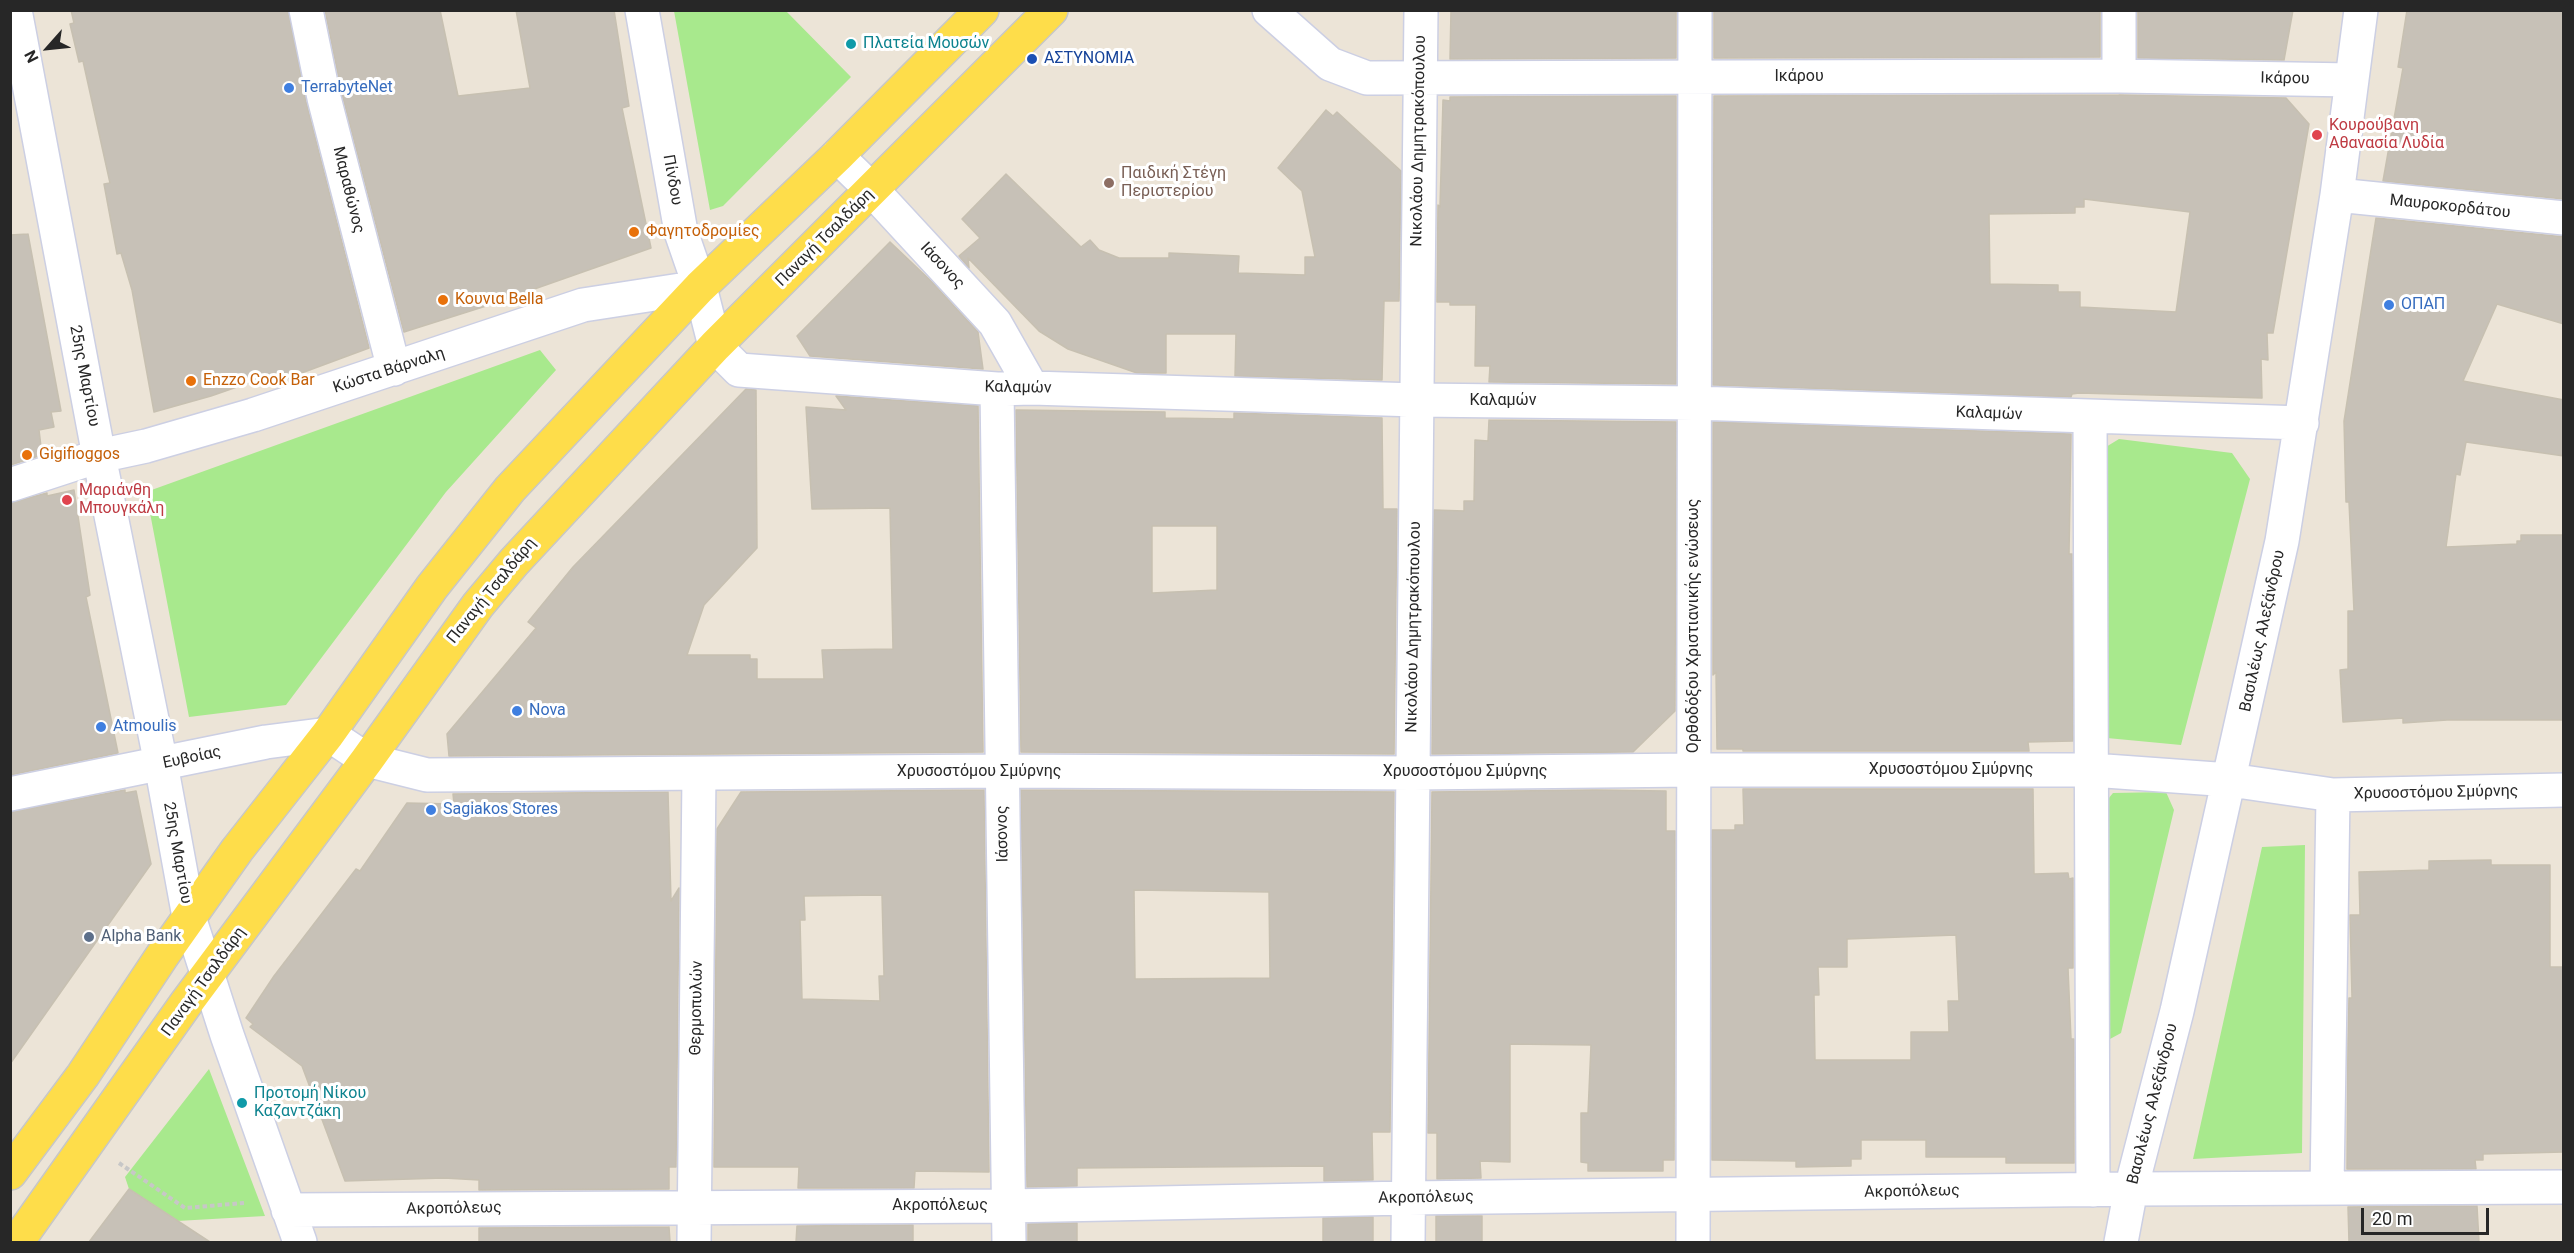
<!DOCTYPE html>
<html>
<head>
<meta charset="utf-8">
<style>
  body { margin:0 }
  #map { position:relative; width:2574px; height:1253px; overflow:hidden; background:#ece4d7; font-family:Roboto,sans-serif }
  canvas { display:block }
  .frame { position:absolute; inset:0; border:12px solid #272727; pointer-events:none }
  .north { position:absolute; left:18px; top:18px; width:60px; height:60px; -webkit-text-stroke:4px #fff; paint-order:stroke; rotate:243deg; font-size:16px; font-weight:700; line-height:24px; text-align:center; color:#272727 }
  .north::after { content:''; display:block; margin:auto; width:21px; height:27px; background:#272727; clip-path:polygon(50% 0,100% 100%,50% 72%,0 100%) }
  .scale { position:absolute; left:2361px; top:1208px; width:128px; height:27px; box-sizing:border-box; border:3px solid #272727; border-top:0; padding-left:8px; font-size:18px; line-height:21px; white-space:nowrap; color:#272727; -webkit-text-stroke:4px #fff; paint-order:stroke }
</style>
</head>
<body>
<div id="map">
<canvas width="2574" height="1253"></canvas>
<div class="frame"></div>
<div class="north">N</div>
<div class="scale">20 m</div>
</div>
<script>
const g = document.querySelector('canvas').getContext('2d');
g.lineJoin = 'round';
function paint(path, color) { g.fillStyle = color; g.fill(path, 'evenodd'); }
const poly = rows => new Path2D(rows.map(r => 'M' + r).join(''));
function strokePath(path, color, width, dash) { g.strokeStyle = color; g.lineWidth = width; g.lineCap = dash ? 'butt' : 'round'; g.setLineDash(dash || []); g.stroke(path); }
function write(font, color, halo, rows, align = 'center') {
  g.font = font + ' Roboto,sans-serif'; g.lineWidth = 6; g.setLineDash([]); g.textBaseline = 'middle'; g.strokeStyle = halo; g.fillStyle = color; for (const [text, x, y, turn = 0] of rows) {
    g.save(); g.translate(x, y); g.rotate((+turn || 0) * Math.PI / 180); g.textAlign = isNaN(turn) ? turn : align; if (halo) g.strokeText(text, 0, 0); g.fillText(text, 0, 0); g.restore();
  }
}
paint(poly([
  [674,11,786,11,851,77,723,206,710,210],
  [540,350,556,370,446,492,286,705,189,717,146,492],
  [2119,439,2232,453,2250,479,2181,745,2107,738,2101,450],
  [2166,792,2174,810,2121,1033,2110,1039,2105,1032,2103,805,2113,793],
  [2305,845,2302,1153,2193,1159,2262,847],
  [209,1069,265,1216,177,1221,129,1189,125,1177]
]), '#a8e98d');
const building = poly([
  [71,10,288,10,306,102,369,348,280,381,277,373,211,396,154,412,132,290,121,253,117,254,104,184,110,183,83,61,79,62,70,24,74,23,71,10],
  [325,10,440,10,458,96,530,88,516,10,614,10,629,106,622,108,651,248,486,306,404,332,342,94,325,10],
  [1451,10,1676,10,1676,58,1450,59,1451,10],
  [1714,10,2100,10,2100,57,1714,58,1714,10],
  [2138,10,2293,10,2284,60,2138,58,2138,10],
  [2407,10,2564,10,2564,199,2383,181,2403,68,2398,67,2407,10],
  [2119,95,2286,98,2309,124,2273,333,2267,333,2268,360,2261,359,2262,398,2079,393,2072,394,2071,397,1713,385,1714,96,2119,95],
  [2084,199,2190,212,2176,312,2080,307,2080,292,2058,292,2058,285,1990,284,1989,214,2075,213,2075,207,2084,207,2084,199],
  [1676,96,1676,384,1489,382,1490,366,1475,366,1476,305,1450,305,1450,302,1437,302,1438,205,1440,207,1443,100,1450,101,1450,97,1676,96],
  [1326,110,1333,116,1337,112,1401,171,1399,301,1384,301,1382,380,1235,376,1236,334,1166,334,1166,373,1137,373,1068,349,1039,331,968,258,969,268,959,256,980,238,962,219,1006,174,1081,247,1090,240,1099,250,1119,258,1169,258,1169,253,1239,256,1238,273,1305,275,1305,257,1315,257,1302,191,1278,168,1326,110],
  [2376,218,2564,237,2564,324,2497,304,2463,381,2564,400,2564,456,2466,442,2460,475,2456,474,2446,547,2517,544,2517,541,2521,541,2521,535,2564,535,2564,720,2447,720,2403,723,2403,718,2343,722,2340,670,2348,669,2348,611,2354,611,2349,502,2346,502,2344,421,2376,218],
  [28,234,61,411,51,412,54,427,39,430,42,455,10,465,10,235,28,234],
  [890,242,931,281,978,332,983,369,810,356,797,336,890,242],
  [746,389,756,390,757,548,704,605,687,655,750,655,750,659,757,659,757,679,824,679,822,650,893,649,890,508,812,509,806,407,846,410,836,396,978,406,983,752,449,756,447,734,536,628,528,622,573,567,746,389],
  [1016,410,1165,412,1165,418,1234,419,1234,413,1382,418,1383,509,1397,509,1394,754,1021,752,1016,410],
  [1152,526,1217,526,1217,590,1152,593,1152,526],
  [1489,420,1676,422,1675,711,1633,752,1432,754,1434,510,1464,511,1464,501,1474,501,1475,440,1488,441,1489,420],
  [1713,422,2071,434,2069,554,2072,554,2073,741,2028,742,2029,751,1743,751,1743,749,1717,749,1716,672,1713,675,1713,422],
  [74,490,90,595,86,597,118,753,10,775,10,503,47,493,47,496,74,490],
  [1743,789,2033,789,2034,874,2068,873,2069,879,2073,878,2073,968,2068,968,2071,1039,2074,1039,2074,1163,2006,1163,2006,1157,1926,1157,1926,1140,1861,1140,1861,1159,1851,1159,1851,1166,1796,1167,1796,1161,1712,1160,1712,830,1735,830,1735,825,1744,825,1743,789],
  [1956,935,1959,1001,1948,1001,1949,1032,1911,1032,1911,1060,1815,1060,1814,995,1819,995,1818,967,1847,967,1847,939,1956,935],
  [125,790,125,793,136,791,151,864,10,1064,10,812,125,790],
  [984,790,989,1172,915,1171,914,1188,798,1188,799,1167,714,1167,717,829,741,792,984,790],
  [882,895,884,976,879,976,880,1001,802,999,800,920,805,920,804,896,882,895],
  [1021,790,1394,792,1390,1132,1372,1132,1373,1180,1324,1181,1324,1166,1077,1168,1077,1186,1027,1187,1021,790],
  [1134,890,1269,892,1270,978,1135,979,1134,890],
  [1594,790,1666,791,1666,831,1675,831,1674,1160,1663,1160,1663,1171,1588,1171,1588,1163,1581,1162,1581,1113,1588,1113,1591,1045,1510,1044,1510,1162,1480,1161,1481,1178,1437,1179,1437,1133,1428,1133,1432,792,1594,790],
  [668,792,671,901,679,888,676,1167,669,1167,669,1189,479,1190,479,1180,444,1178,345,1181,302,1066,250,1027,253,1024,246,1018,274,976,356,869,360,871,407,803,454,804,453,794,668,792],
  [2491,860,2491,865,2550,865,2550,967,2564,967,2564,1152,2483,1154,2483,1160,2475,1160,2476,1169,2347,1169,2348,1041,2349,998,2352,998,2350,915,2360,915,2359,872,2429,870,2429,861,2491,860],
  [129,1189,210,1242,89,1242,129,1189],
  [2477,1206,2479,1242,2349,1242,2348,1207,2477,1206],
  [1436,1216,1482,1216,1482,1242,1436,1242,1436,1216],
  [1373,1217,1373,1242,1323,1242,1323,1218,1373,1217],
  [1077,1223,1077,1242,1028,1242,1028,1224,1077,1223],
  [913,1225,913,1242,796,1242,797,1226,913,1225],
  [669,1227,670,1242,479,1242,479,1228,669,1227]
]);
paint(building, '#c7c1b7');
strokePath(building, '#c7c0b1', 1.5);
const minor = poly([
  [15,10,99,456,161,764,189,917,227,1035,300,1242],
  [306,10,324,98,394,369],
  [642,10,681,232,700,287,715,346,739,370,997,389,1032,388,1416,400,1694,403,2302,423],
  [1269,10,1330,64,1367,78,2119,76,2352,80],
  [2119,10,2119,76],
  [837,156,873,191,995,323,1032,388],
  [2337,195,2564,218],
  [997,389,1009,1242],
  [2090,417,2093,1190],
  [10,485,99,456,146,446,253,415,583,305,700,287],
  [10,794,266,742,328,734,367,760,427,775,1002,771,1413,773,1693,770,2092,770,2230,780,2333,795,2564,790],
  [2327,1188,2333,795],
  [288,1210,1008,1206,1408,1198,2131,1189,2564,1187],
  [694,1242,699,774],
  [1408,1242,1421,10],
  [1693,1242,1695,10],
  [2121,1242,2131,1189,2177,1011,2282,541,2337,195,2361,10]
]);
const major = poly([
  [10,1173,83,1075,162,956,237,850,328,734,432,587,510,489,700,287,837,156,982,10],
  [17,1242,187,1002,367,760,478,605,514,562,715,346,1051,10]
]);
strokePath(minor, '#cccfe3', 36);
strokePath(major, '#c7c7c7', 36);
strokePath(poly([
  [119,1163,185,1208,244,1203]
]), '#c7c7c7', 4, [4.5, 3]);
strokePath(minor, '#fff', 33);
strokePath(major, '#fedd4a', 33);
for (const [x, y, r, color] of [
  [851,44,6,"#0f9aa8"],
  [1032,59,6,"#1a4fb4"],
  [289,88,6,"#3f7fe0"],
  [2317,135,6,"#e0444e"],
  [1109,183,6,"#8d6e63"],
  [634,232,6,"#e8710a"],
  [443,300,6,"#e8710a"],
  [2389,305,6,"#3f7fe0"],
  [191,381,6,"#e8710a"],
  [27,455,6,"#e8710a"],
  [67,500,6,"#e0444e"],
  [517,711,6,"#3f7fe0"],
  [101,727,6,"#3f7fe0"],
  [431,810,6,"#3f7fe0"],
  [89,937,6,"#5c6f8a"],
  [242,1103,6,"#0f9aa8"]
]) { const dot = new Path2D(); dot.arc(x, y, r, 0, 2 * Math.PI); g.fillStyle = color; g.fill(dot); strokePath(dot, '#fff', 2); }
write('16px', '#0d838f', '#fff', [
  ["Πλατεία Μουσών",863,44],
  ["Προτομή Νίκου",254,1094],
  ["Καζαντζάκη",254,1112]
], 'left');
write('16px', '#164399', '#fff', [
  ["ΑΣΤΥΝΟΜΙΑ",1044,59]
], 'left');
write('16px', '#272727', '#fff', [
  ["Ικάρου",1799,77],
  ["Ικάρου",2285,79,1],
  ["Νικολάου Δημητρακόπουλου",1419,141,-89],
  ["Πίνδου",672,180,80],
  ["Μαραθώνος",348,190,76],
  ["Μαυροκορδάτου",2450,207,6],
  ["Παναγή Τσαλδάρη",825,238,-45],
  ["Ιάσονος",942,266,47],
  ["Κώστα Βάρναλη",389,371,-18],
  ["25ης Μαρτίου",84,376,79],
  ["Καλαμών",1018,388,1],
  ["Καλαμών",1503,401],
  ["Καλαμών",1989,414,2],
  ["Παναγή Τσαλδάρη",492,591,-51],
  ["Ορθοδόξου Χριστιανικής ενώσεως",1694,626,-90],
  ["Νικολάου Δημητρακόπουλου",1414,627,-89],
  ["Βασιλέως Αλεξάνδρου",2263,631,-78],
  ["Ευβοίας",192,758,-12],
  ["Χρυσοστόμου Σμύρνης",1951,770],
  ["Χρυσοστόμου Σμύρνης",979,772],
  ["Χρυσοστόμου Σμύρνης",1465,772],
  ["Χρυσοστόμου Σμύρνης",2436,793,-1],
  ["Ιάσονος",1003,834,-91],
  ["25ης Μαρτίου",177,853,80],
  ["Παναγή Τσαλδάρη",204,982,-54],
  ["Θερμοπυλών",697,1008,-89],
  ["Βασιλέως Αλεξάνδρου",2153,1104,-76],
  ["Ακροπόλεως",1912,1192,-1],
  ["Ακροπόλεως",1426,1198,-1],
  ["Ακροπόλεως",940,1206],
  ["Ακροπόλεως",454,1209,-1]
]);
write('16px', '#366cbe', '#fff', [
  ["TerrabyteNet",301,88],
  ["ΟΠΑΠ",2401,305],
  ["Nova",529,711],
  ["Atmoulis",113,727],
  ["Sagiakos Stores",443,810]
], 'left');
write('16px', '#be3a42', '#fff', [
  ["Κουρούβανη",2329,126],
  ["Αθανασία Λυδία",2329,144],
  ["Μαριάνθη",79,491],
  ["Μπουγκάλη",79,509]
], 'left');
write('16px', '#785e54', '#fff', [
  ["Παιδική Στέγη",1121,174],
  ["Περιστερίου",1121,192]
], 'left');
write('16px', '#c56008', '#fff', [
  ["Φαγητοδρομίες",646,232],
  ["Κουνια Bella",455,300],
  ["Enzzo Cook Bar",203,381],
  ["Gigifioggos",39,455]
], 'left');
write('16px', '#4e5e75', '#fff', [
  ["Alpha Bank",101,937]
], 'left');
</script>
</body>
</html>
